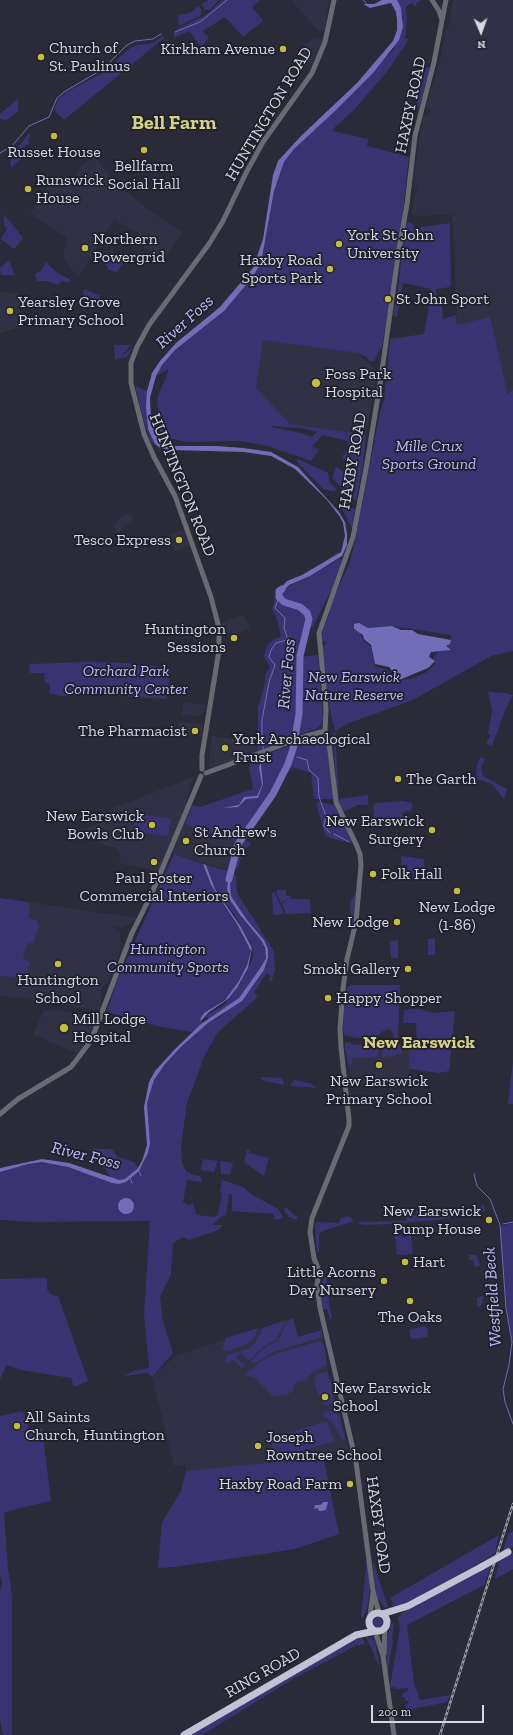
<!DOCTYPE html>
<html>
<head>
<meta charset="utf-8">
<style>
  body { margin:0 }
  #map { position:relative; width:513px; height:1735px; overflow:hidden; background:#2a2a38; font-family:"Zilla Slab",serif }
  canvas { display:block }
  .north { position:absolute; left:461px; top:12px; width:40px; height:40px; -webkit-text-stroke:3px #20202d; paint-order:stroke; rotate:178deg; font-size:11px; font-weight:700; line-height:16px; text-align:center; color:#d7d7e1 }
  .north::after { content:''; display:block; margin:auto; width:14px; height:18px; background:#d7d7e1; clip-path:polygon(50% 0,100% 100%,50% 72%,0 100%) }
  .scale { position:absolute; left:371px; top:1705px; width:113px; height:18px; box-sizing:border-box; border:2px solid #d7d7e1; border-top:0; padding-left:5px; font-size:12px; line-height:14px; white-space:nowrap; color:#d7d7e1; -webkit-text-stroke:3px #20202d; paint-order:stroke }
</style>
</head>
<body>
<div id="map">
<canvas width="513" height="1735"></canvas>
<div class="north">N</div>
<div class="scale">200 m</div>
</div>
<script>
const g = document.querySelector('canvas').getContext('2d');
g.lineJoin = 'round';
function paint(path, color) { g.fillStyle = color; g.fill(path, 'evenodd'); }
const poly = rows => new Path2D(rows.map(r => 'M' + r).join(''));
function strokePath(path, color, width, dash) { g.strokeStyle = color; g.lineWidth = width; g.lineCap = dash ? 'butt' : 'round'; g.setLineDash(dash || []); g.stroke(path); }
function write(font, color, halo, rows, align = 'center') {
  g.font = font + ' "Zilla Slab",serif'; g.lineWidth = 3.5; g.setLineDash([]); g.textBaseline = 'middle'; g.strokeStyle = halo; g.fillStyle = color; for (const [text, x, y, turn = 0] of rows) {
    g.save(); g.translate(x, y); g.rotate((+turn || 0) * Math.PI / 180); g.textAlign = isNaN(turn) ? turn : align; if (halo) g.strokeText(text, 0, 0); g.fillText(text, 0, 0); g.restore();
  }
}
paint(poly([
  [291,0,329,0,325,31,318,30],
  [453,0,513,0,513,390,507,392,507,389,457,325,452,215,412,216,414,194,417,193,417,188,414,187,415,170,420,133,423,117,429,115,431,110,426,107,440,61,445,30,448,29,450,19],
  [317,37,323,40,310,68,297,61,308,42],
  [333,131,368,139,367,146,409,157,402,217,395,255,391,295,382,346,374,361,369,361,367,357,359,354,377,371,366,435,252,419,249,337,231,317,232,315,227,314,238,302],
  [95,157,114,181,146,208,182,232,164,260,143,247,146,238,114,219,78,277,65,262,63,255,67,238,30,213,55,176,70,185,82,165],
  [0,292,18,294,22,327,0,333],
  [127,513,131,515,133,521,120,531,119,538,113,525],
  [182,530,190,546,176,551,169,535],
  [243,615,250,628,238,634,223,633,221,623],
  [183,702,206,705,204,712,198,716,182,715],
  [179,722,203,724,202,736,178,734],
  [212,736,258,743,258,752,212,768,208,766],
  [193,777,186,803,193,805,185,824,217,839,245,840,231,871,174,854,171,844,159,871,119,863,120,855,116,848,100,844,101,837,75,833,113,818,109,810],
  [0,898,137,918,123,928,111,925,120,933,121,948,110,979,101,990,101,1011,0,995],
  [44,1010,72,1012,93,1016,95,1022,88,1040,79,1054,33,1035],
  [349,1042,353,1044,409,1044,409,1085,407,1087,367,1084,349,1085,349,1067,345,1048,345,1043],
  [293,1318,298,1337,322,1330,328,1372,349,1451,293,1460,294,1506,300,1547,262,1555,158,1568,162,1523,181,1491,186,1471,185,1465,174,1466,152,1377,175,1356]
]), '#313145');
paint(poly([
  [208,0,219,0,209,10,205,10,202,4],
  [222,0,260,0,252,7,263,21,243,37,225,17,203,31,209,38,201,47,189,31,174,38,174,33,177,29,206,15],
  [397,0,422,0,417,2,416,7,411,3,406,7,407,21,405,39,408,39,404,48,402,49,390,68,353,111,335,127,333,131,368,139,367,146,409,157,402,217,395,255,391,295,382,346,374,361,369,361,367,357,358,353,263,340,256,388,290,424,366,435,363,465,356,501,332,478,336,467,347,473,357,469,358,461,343,459,343,455,348,449,348,441,322,435,313,446,319,450,311,461,268,446,241,441,188,442,163,437,160,431,157,399,169,369,156,376,162,365,175,350,224,311,252,278,261,263,274,191,284,162,294,149,334,112,394,49,403,18],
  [272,426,301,428,317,432,312,437,301,433,271,427],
  [199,6,202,11,201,15,179,26,178,15,190,13],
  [163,36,164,38,64,120,54,110,58,99,65,93,102,73,130,48,137,45,153,43],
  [426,67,430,68,419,108,416,106],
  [18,99,18,111,7,120,0,119,0,114],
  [29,133,31,134,28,140,30,142,23,149,27,153,11,168,10,157],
  [4,214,23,238,14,249,1,239,7,229,4,225],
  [409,222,414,225,415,228,450,223,451,283,450,287,436,289,437,306,442,306,443,319,456,315,457,325,490,317,508,395,509,394,509,391,513,390,513,651,491,656,413,700,349,723,335,731,339,799,368,795,368,805,358,805,343,812,337,799,333,734,335,731,330,711,325,674,323,648,327,642,322,641,322,634,334,597,350,562,355,541,380,412,384,400,390,339,424,334,432,289,403,283,397,317,393,316,399,281,405,224],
  [354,624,364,625,368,628,392,626,451,635,450,644,437,653,433,658,435,664,427,672,411,679,399,680,386,669,375,667,371,647,363,640,360,632,353,630],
  [112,251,116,255,121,252,125,255,125,260,117,272,109,270,104,263],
  [9,260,15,275,1,275,0,268],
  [46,262,56,272,71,280,69,283,62,281,58,285,46,281,37,281,35,274,42,270],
  [84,289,100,296,100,306,81,305],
  [114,345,131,345,121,357,134,346,127,357,115,360],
  [135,386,147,391,147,417,148,429,154,442,152,444,144,422],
  [298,459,328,473,330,483,336,488,335,492,323,489,296,461],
  [346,499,349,500,350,507,355,509,352,528,341,507,343,500],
  [339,559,342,560,332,588,313,627,311,627,309,614,297,604,286,600,280,595,289,586,310,576],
  [276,595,306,614,308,624,298,656,296,672,298,706,293,737,258,752,258,707,264,688,266,673,270,667,264,656,267,645,274,639,281,637,277,619,272,609],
  [318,655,323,719,320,726,316,729,295,736,298,731,300,716,301,657],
  [88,662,124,663,171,668,166,699,90,694,61,696,49,693,50,684,45,683,44,673,30,673,29,664],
  [488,692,505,693,513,695,506,708,492,746,486,743,491,735,488,734,492,710],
  [314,736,324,740,327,747,333,799,314,799,311,773,292,767,245,840,251,844,243,852,238,868,232,868,236,855,245,840,217,839,185,824,193,805,200,807,253,789,249,766,253,759,308,740],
  [481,757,485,759,481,768,483,776,507,789,504,799,492,784,476,779,477,764],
  [403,801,412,803,413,805,410,812,407,810,402,814,404,817,393,821,391,821,390,818,377,821,376,824,371,821,374,815,373,807,376,803],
  [319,802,335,805,353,843,333,839,325,835,316,803],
  [136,813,171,819,168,836,133,831],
  [174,854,203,864,211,885,237,924,251,951,243,975,228,997,204,1013,200,1019,203,1023,192,1032,162,1027,107,1012,115,986],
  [401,856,424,859,426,878,412,880,413,873,408,873,407,865,401,865],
  [206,865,229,871,227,889,230,900,240,916,261,940,267,955,261,967,239,998,209,1019,205,1016,224,1005,240,984,253,958,253,948,234,914,215,889],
  [231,871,236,876,237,893,274,951,275,971,271,982,269,979,271,976,267,973,254,992,257,996,260,995,218,1032,204,1057,187,1103,181,1145,182,1163,186,1171,193,1175,200,1176,202,1182,187,1180,183,1202,189,1205,193,1204,197,1215,214,1217,218,1215,222,1193,220,1191,222,1180,243,1187,251,1194,278,1209,283,1217,280,1219,274,1219,274,1214,232,1211,232,1194,229,1194,226,1215,222,1216,212,1225,223,1225,219,1230,189,1240,183,1237,173,1243,171,1274,160,1297,163,1321,173,1353,152,1377,147,1373,125,1376,133,1371,149,1368,144,1315,150,1221,34,1222,0,1220,0,1172,28,1164,42,1162,68,1167,112,1183,119,1184,126,1182,143,1165,150,1144,147,1103,154,1080,165,1064,182,1046,208,1023,221,1016,251,989,264,970,268,958,268,949,264,940,247,920,231,896,230,882],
  [277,890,286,890,286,896,290,896,289,898,281,903,276,893],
  [274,892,280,904,284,914,273,915,272,893],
  [356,892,354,916,352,929,350,903],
  [291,896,291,899,310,899,311,913,286,914,282,904],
  [0,898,28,902,30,909,28,918,36,920,39,925,33,944,28,942,23,956,25,960,30,962,25,978,0,976],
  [428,939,435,939,435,955,428,955],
  [398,940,398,958,391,958,390,941],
  [352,985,400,985,398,1040,394,1040,393,1032,388,1029,383,1031,376,1037,356,1038,345,1035,343,1032,344,1010,349,996,347,995,347,987],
  [419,1009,433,1013,455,1011,449,1071,439,1073,409,1069,409,1042,417,1042,416,1023,403,1023,404,1010],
  [349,1042,353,1045,378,1044,378,1057,352,1058,351,1067,349,1067,345,1048,345,1043],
  [382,1044,401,1045,402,1054,397,1054,396,1056,382,1057],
  [513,1061,513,1104,508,1104],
  [261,1077,282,1078,284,1085,265,1081,261,1079],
  [294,1080,309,1083,317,1088,290,1086],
  [90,1149,112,1149,118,1157,134,1162,138,1168,125,1180,113,1180],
  [247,1149,250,1150,249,1153,269,1158,264,1176,244,1162],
  [203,1159,218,1161,214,1172,201,1170],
  [220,1161,233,1163,230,1175,221,1174],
  [484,1205,485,1211,437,1220,388,1224,363,1225,357,1222,407,1221,407,1217,416,1215,416,1211,432,1209,433,1217,440,1217,469,1211],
  [284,1208,287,1208,297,1217,297,1220,289,1217,285,1212],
  [349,1216,354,1221,323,1231,319,1234,319,1252,317,1252,315,1222,339,1223,341,1218],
  [513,1223,513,1345,507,1308,500,1226,507,1226,507,1224],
  [401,1235,403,1237,411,1235,413,1254,397,1255,395,1236],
  [469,1255,477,1255,480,1266,475,1267,473,1260,469,1260],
  [325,1277,327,1278,329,1304,332,1319,330,1319,327,1309,323,1309,321,1292,323,1278],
  [47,1278,47,1289,51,1295,58,1296,88,1381,74,1387,71,1378,21,1370,7,1365,0,1379,0,1279],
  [483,1296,482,1305,477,1307,477,1297],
  [293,1318,298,1337,322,1330,322,1337,273,1352,254,1364,251,1361,267,1346,278,1341,286,1323],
  [286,1320,276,1340,264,1346,249,1360,240,1353,236,1358,245,1365,242,1368,234,1360,226,1363,226,1356,248,1349,255,1343,263,1328],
  [424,1326,428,1329,427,1337,413,1339,410,1337,410,1329],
  [258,1328,254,1338,245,1345,226,1351,222,1349,226,1338],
  [320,1341,324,1344,327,1365,310,1374,306,1380,295,1383,293,1391,286,1395,273,1396,255,1378,245,1375,261,1361,278,1353],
  [328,1372,332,1386,331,1389,336,1404,324,1405,322,1401,328,1398,327,1394,318,1395,314,1379,317,1374],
  [338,1410,345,1439,346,1440,342,1439,331,1420,322,1416,324,1412],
  [23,1411,29,1429,42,1428,51,1501,16,1509,4,1513,8,1568,12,1596,12,1735,3,1735,0,1719,0,1592,2,1582,0,1575,0,1416],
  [327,1421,334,1441,276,1459,270,1439],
  [323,1456,339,1534,295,1549,174,1567,158,1568,162,1523,181,1491,186,1471,296,1460,292,1460],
  [513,1531,513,1547,503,1551,508,1534],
  [499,1535,495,1554,409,1602,395,1608,392,1606,393,1602,390,1598],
  [513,1553,513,1569,495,1579,499,1561],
  [367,1556,370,1587,367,1609,362,1620,361,1615],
  [372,1558,388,1607,384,1608,376,1594],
  [491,1565,484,1585,407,1625,414,1683,420,1700,450,1695,447,1702,407,1710,405,1705,408,1704,409,1700,405,1701,405,1697,402,1697,402,1694,408,1691,408,1688,395,1689,394,1687,390,1687,400,1628,398,1618,403,1612],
  '373 1622a5 5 0 1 1 10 0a5 5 0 1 1-10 0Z',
  [394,1622,392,1638,393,1641,387,1675,386,1646,390,1626],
  [366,1637,372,1638,375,1641,380,1668],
  [361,1638,363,1639,365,1644,357,1645,295,1678,202,1735,190,1735,352,1641]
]), '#3a3372');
paint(poly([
  [382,0,397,0,401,8,403,27,399,40,373,73,334,112,294,149,284,162,274,191,261,263,252,278,224,311,175,350,162,365,156,376,150,398,151,420,155,435,164,444,171,446,217,446,243,448,271,452,298,467,339,512,345,522,347,534,347,545,342,556,310,576,289,585,279,596,276,595,277,592,287,581,302,575,341,552,345,536,343,523,340,517,327,500,295,469,271,456,244,452,170,450,160,448,155,444,148,429,146,406,147,391,152,373,160,361,176,343,220,307,253,268,263,239,273,175,278,161,301,136,357,83,393,41,397,30,397,20,396,12,391,3,370,8,363,4,374,4],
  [359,623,368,628,392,626,401,630,412,630,418,634,451,640,450,644,446,646,451,650,431,652,429,657,435,661,428,668,399,680,389,667,375,664,371,645,364,639,363,635,354,629,354,624],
  [267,754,261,765,263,784,258,798,246,799,238,807,223,808,239,805,244,797,257,796,262,785,259,767,262,760],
  [203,864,206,865,215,889,241,927,252,948,248,968,237,988,228,999,209,1012,201,1021,200,1019,204,1013,225,1000,239,981,247,965,251,951,237,924,211,885],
  [229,871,231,871,230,882,231,896,247,920,264,940,268,949,268,958,264,970,242,1001,208,1023,182,1046,165,1064,154,1080,147,1103,150,1144,148,1153,139,1171,126,1182,119,1184,112,1183,68,1167,42,1162,28,1164,0,1172,0,1168,42,1159,69,1163,119,1180,125,1179,138,1168,142,1161,147,1145,144,1107,149,1082,155,1071,175,1049,201,1024,239,998,261,967,266,958,265,948,261,940,240,915,230,900,227,889],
  '118 1206a8 8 0 1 1 16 0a8 8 0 1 1-16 0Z',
  [324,1502,328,1502,326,1510,321,1511,319,1511,318,1508,314,1509,315,1505,320,1505]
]), '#726cb9');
strokePath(poly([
  [363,0,367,4],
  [175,32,200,22,227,0],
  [0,153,12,146,29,126,49,117,57,98,64,92,103,69,127,45,135,41,153,39,161,34],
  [264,749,262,745,262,720,269,682,275,665,269,657,271,650,276,643,286,640,287,636,284,628,285,618,275,608,279,597],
  [297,757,307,760,309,770,318,778,319,797,326,816,324,826,330,833],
  [334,834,349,842],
  [139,1171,141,1176],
  [474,1174,477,1186,490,1199,500,1225,506,1308,512,1342,509,1365,503,1389,505,1402,513,1424],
  [130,1178,132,1183],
  [503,1224,513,1222]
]), '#726cb9', 1);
strokePath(poly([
  [229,879,238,844,273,794,288,764,293,749,299,714,300,656,309,619,307,613,300,607,284,602,279,597,279,591,282,589]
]), '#726cb9', 7);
strokePath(poly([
  [432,0,439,11,442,20],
  [202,769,202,755,219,650,219,628,211,597,175,496,154,457,144,434,131,383,131,363,137,347,149,325,209,244,223,221,246,173,263,142,312,73,325,42,334,0],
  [206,773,306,736,325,731],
  [0,1114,18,1099,71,1067,87,1046,94,1033,132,933,152,893,201,776],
  [379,1613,373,1591,356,1462,320,1308,317,1285,319,1271,314,1258,310,1232,312,1218,349,1126,349,1119,341,1047,340,1029,343,989,347,959,356,922,361,865,360,854,356,844,336,802,329,743,325,731,326,709,319,633,353,537,366,469,381,378,399,249,407,204,415,136,434,62,446,0],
  [370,1616,373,1592],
  [375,1631,383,1656,394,1735],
  [384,1654,385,1627]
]), '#6a6b72', 5);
strokePath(poly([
  '369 1622a9 9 0 1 1 18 0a9 9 0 1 1-18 0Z',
  [382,1614,408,1606,481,1567],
  [184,1735,356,1635,375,1631]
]), '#c2c2d4', 7);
const rail = poly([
  [440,1735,513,1504]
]);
strokePath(rail, '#9999a4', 2.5);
strokePath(rail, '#20202d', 1, [3]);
strokePath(poly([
  [481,1567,508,1552]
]), '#c2c2d4', 7);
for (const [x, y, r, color] of [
  [283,49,4,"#c5bc3d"],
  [41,57,4,"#c5bc3d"],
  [54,136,4,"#c5bc3d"],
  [144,150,4,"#c5bc3d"],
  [28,189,4,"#c5bc3d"],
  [339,244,4,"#c5bc3d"],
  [85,248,4,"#c5bc3d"],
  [330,269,4,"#c5bc3d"],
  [388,299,4,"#c5bc3d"],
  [10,311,4,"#c5bc3d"],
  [316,383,5,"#c5bc3d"],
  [179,540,4,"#c5bc3d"],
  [234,638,4,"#c5bc3d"],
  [195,731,4,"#c5bc3d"],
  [225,748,4,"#c5bc3d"],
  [398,779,4,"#c5bc3d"],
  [152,825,4,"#c5bc3d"],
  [432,830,4,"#c5bc3d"],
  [186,841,4,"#c5bc3d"],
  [154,862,4,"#c5bc3d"],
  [373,874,4,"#c5bc3d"],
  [457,891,4,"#c5bc3d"],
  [397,922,4,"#c5bc3d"],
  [58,964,4,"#c5bc3d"],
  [408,969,4,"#c5bc3d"],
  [328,998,4,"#c5bc3d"],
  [64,1028,5,"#c5bc3d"],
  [379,1065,4,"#c5bc3d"],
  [489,1220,4,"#c5bc3d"],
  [405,1262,4,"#c5bc3d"],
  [384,1281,4,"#c5bc3d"],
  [410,1301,4,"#c5bc3d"],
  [325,1397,4,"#c5bc3d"],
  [17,1426,4,"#c5bc3d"],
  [258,1446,4,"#c5bc3d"],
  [350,1484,4,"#c5bc3d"]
]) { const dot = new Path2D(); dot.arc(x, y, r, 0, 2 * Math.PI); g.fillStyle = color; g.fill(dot); strokePath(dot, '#20202d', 1.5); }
write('16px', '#d7d7e1', '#20202d', [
  ["Church of",49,48],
  ["St. Paulinus",49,66],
  ["Kirkham Avenue",275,49,"right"],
  ["Russet House",54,152,"center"],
  ["Bellfarm",144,166,"center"],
  ["Social Hall",144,184,"center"],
  ["Runswick",36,180],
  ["House",36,198],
  ["York St John",347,235],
  ["University",347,253],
  ["Northern",93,239],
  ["Powergrid",93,257],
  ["Haxby Road",322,260,"right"],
  ["Sports Park",322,278,"right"],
  ["St John Sport",396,299],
  ["Yearsley Grove",18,302],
  ["Primary School",18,320],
  ["Foss Park",325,374],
  ["Hospital",325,392],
  ["Tesco Express",171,540,"right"],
  ["Huntington",226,629,"right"],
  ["Sessions",226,647,"right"],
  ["The Pharmacist",187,731,"right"],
  ["York Archaeological",233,739],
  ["Trust",233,757],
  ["The Garth",406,779],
  ["New Earswick",144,816,"right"],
  ["Bowls Club",144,834,"right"],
  ["New Earswick",424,821,"right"],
  ["Surgery",424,839,"right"],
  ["St Andrew's",194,832],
  ["Church",194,850],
  ["Folk Hall",381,874],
  ["Paul Foster",154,878,"center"],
  ["Commercial Interiors",154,896,"center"],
  ["New Lodge",457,907,"center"],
  ["(1-86)",457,925,"center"],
  ["New Lodge",389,922,"right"],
  ["Smoki Gallery",400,969,"right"],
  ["Huntington",58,980,"center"],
  ["School",58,998,"center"],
  ["Happy Shopper",336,998],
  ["Mill Lodge",73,1019],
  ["Hospital",73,1037],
  ["New Earswick",379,1081,"center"],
  ["Primary School",379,1099,"center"],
  ["New Earswick",481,1211,"right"],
  ["Pump House",481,1229,"right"],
  ["Hart",413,1262],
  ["Little Acorns",376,1272,"right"],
  ["Day Nursery",376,1290,"right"],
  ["The Oaks",410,1317,"center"],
  ["New Earswick",333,1388],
  ["School",333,1406],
  ["All Saints",25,1417],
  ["Church, Huntington",25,1435],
  ["Joseph",266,1437],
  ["Rowntree School",266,1455],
  ["Haxby Road Farm",342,1484,"right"]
], 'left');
write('16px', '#d7d7e1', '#20202d', [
  ["HAXBY ROAD",411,105,-78],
  ["HUNTINGTON ROAD",269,114,-59],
  ["HAXBY ROAD",353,461,-80],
  ["HUNTINGTON ROAD",182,485,68],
  ["HAXBY ROAD",378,1525,82],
  ["RING ROAD",263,1673,-30]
]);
write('italic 16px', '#bebdfb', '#20202d', [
  ["Mille Crux",429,446],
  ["Sports Ground",429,464],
  ["Orchard Park",126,671],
  ["Community Center",126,689],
  ["New Earswick",354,677],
  ["Nature Reserve",354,695],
  ["Huntington",168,949],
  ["Community Sports",168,967]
]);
write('italic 17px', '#bdbcfa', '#20202d', [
  ["River Foss",185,322,-42],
  ["River Foss",287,674,-85],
  ["River Foss",86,1156,14],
  ["Westfield Beck",493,1297,-94]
]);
write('bold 18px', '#d6d183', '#20202d', [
  ["New Earswick",419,1043]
]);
write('bold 20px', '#d6d183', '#20202d', [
  ["Bell Farm",174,123]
]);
</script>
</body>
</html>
